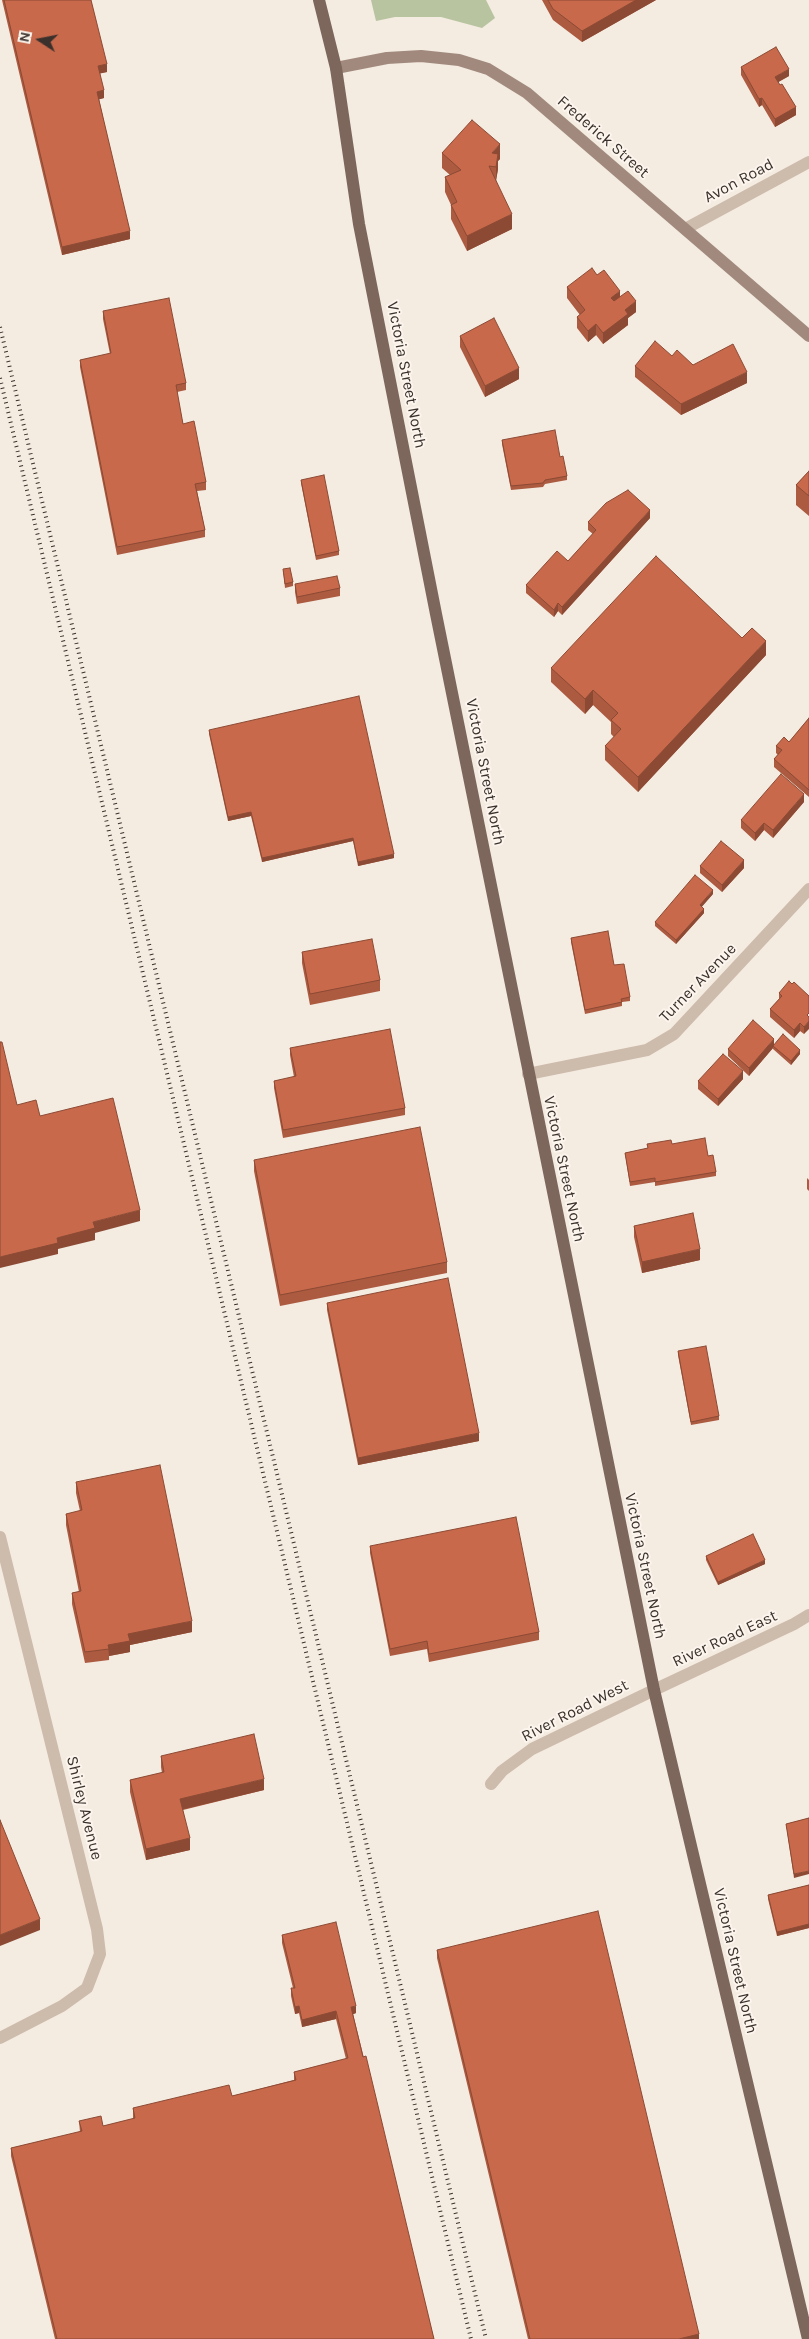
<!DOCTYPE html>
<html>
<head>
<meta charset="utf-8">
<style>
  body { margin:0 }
  #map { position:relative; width:809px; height:2339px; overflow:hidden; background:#f4ebe1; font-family:Karla,sans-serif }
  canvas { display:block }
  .north { position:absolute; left:15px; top:15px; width:50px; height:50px; -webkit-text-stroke:4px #fbf5ee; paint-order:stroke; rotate:281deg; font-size:14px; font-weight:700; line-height:20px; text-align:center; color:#3b302b }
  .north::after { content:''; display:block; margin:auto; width:18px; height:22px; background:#3b302b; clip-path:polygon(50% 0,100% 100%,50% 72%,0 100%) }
</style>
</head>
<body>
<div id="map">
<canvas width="809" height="2339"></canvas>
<div class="north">N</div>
</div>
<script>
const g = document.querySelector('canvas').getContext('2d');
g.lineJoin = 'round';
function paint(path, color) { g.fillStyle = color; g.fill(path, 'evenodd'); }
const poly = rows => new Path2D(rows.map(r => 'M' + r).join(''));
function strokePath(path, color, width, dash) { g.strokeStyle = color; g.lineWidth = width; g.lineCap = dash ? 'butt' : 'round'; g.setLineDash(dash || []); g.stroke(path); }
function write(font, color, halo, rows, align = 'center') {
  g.font = font + ' Karla,sans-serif'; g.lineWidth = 4; g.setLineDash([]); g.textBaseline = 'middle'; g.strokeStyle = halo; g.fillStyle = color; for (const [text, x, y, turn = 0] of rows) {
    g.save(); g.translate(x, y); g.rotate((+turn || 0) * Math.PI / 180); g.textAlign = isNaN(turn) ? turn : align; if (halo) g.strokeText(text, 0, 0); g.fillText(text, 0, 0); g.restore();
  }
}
paint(poly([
  [371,0,486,0,495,18,482,28,441,17,395,17,376,21]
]), '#b8c4a0');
strokePath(poly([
  [685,229,809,162],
  [528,1074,647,1050,674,1034,809,889],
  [0,1537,97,1929,100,1954,87,1988,62,2006,0,2038],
  [491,1784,502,1771,532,1749,654,1690]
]), '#cdbbac', 12);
strokePath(poly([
  [654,1690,794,1624,809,1615]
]), '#cdbbac', 12);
strokePath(poly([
  [336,68,387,58,421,56,459,60,488,69,527,93,809,336]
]), '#a18a7d', 12);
strokePath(poly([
  [319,0,336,68,359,224,436,614,654,1690,808,2339]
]), '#7d675c', 12);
strokePath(poly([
  [0,327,486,2339],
  [0,378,471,2339]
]), '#3b302b', 4, [1, 4]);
paint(poly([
  [2,0,91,0,107,72,100,73,104,98,99,99,130,239,62,255],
  [542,0,656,0,582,42,553,20],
  [741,67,789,76,778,82,796,115,775,127,762,105,759,107,741,75],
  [442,153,500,159,498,161,498,169,496,180,512,229,467,251,451,219,451,205,445,192,445,177,450,175,442,168],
  [597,275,636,312,628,318,628,325,603,344,596,335,588,342,577,328,577,317,580,315,567,298,567,287],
  [103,311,186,383,186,390,177,392,183,424,206,482,206,490,197,491,205,530,205,537,117,555,80,367,80,360,110,354,103,319],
  [460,336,519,379,485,397,460,347],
  [672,356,693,365,747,383,681,415,635,377,635,366],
  [502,440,560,457,567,476,567,480,545,484,543,487,511,490,502,444],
  [809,471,809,516,796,505,796,485],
  [301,480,339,551,339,555,316,560,301,483],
  [650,518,562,615,558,611,554,617,526,593,526,585,568,561,593,534,588,530,588,522],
  [283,569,293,582,293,586,285,588],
  [295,584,340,588,340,596,297,604,295,592],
  [742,638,766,655,638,792,605,760,605,746,614,737,611,734,611,722,593,705,585,714,551,682,551,668],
  [809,718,809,797,774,767,774,759,778,755,776,753,776,746,789,742],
  [209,730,394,858,358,866,353,841,262,862,251,816,228,821,209,734],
  [804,802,773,838,764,830,755,841,741,828,741,820],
  [700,866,744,868,722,892,700,873],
  [713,894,701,907,704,913,676,944,655,926,655,922],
  [571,938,614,965,630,997,630,1001,622,1002,622,1006,585,1014,571,942],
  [302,952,380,980,380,991,310,1005,302,963],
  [792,984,809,996,804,1034,800,1031,794,1038,770,1017,770,1009,779,999,779,993],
  [774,1044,800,1054,791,1065,773,1049,773,1048,749,1076,728,1056,728,1049],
  [290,1048,405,1108,405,1115,283,1138,274,1088,274,1081,294,1077,290,1055],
  [743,1079,718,1106,698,1089,698,1081],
  [647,1144,672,1144,708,1156,716,1172,716,1176,655,1186,655,1182,630,1186,625,1153,648,1148],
  [254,1160,447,1262,447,1273,280,1306,254,1171],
  [807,1178,809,1180,809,1191,807,1189],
  [634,1226,700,1260,642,1273,634,1237],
  [327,1303,479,1441,358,1465,327,1310],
  [678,1351,719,1416,719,1420,691,1425,678,1355],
  [76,1482,192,1632,130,1645,130,1652,109,1656,109,1660,85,1663,72,1604,72,1593,79,1592,66,1525,66,1514,80,1511,76,1493],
  [370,1546,539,1632,539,1640,429,1662,427,1649,390,1656,370,1553],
  [706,1556,765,1564,718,1585,706,1560],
  [161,1756,264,1790,183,1810,190,1850,146,1860,130,1792,130,1780,162,1773,161,1767],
  [809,1818,794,1878,786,1824],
  [809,1885,809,1928,777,1936,768,1899,768,1895],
  [282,1935,356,2013,353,2014,434,2339,55,2339,11,2156,11,2148,80,2132,79,2121,103,2126,133,2119,133,2108,232,2096,294,2080,294,2072,346,2059,336,2019,302,2027,299,2013,295,2014,291,1996,291,1988,293,1988,282,1943],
  [437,1950,699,2339,528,2339,437,1958]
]), '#ac5a40');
paint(poly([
  [636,0,656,0,582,42,582,31],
  [107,64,107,72,98,74,98,66],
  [789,69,789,76,775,84,775,77],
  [104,90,104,98,97,100,97,92],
  [762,98,762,105,759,107,759,99],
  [796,107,796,115,775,127,775,119],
  [500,144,500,159,498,161,498,169,496,181,496,167,492,153],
  [512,214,512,229,467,251,467,236],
  [130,231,130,239,62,255,62,247],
  [620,291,620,302,611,309,611,298],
  [636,301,636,312,628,318,628,325,603,344,603,333,625,310],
  [596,324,596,335,588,342,588,331],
  [519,368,519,379,485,397,485,386],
  [747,372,747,383,681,415,681,404],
  [650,510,650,518,562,615,562,607],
  [558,603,558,611,554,617,554,610],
  [766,641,766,655,638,792,638,777],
  [593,690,593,705,585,714,585,699],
  [804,794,804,802,773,838,773,830],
  [251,812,251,816,228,821,228,817],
  [764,823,764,830,755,841,755,833],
  [353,838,353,841,262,862,262,858],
  [394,854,394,858,358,866,358,862],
  [744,860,744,868,722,892,722,885],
  [713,890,713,894,700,909,700,905],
  [704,909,704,913,676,944,676,940],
  [809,1021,809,1029,804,1034,804,1027],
  [800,1023,800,1031,794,1038,794,1030],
  [774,1039,774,1047,773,1046,773,1048,749,1076,749,1068],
  [800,1050,800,1054,791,1065,791,1061],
  [743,1071,743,1079,718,1106,718,1099],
  [140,1210,140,1221,95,1233,95,1240,58,1249,58,1254,0,1268,0,1257,57,1238,93,1222],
  [700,1249,700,1260,642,1273,642,1262],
  [479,1433,479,1441,358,1465,358,1458],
  [765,1560,765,1564,718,1585,718,1582],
  [192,1621,192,1632,130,1645,130,1652,109,1656,108,1645,128,1634],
  [264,1779,264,1790,180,1810,180,1799],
  [190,1838,190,1850,146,1860,146,1849],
  [809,1871,809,1874,794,1878,794,1874],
  [40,1919,40,1930,0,1946,0,1935],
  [809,1924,809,1928,777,1936,777,1932],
  [299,2006,299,2013,295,2014,295,2007],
  [356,2006,356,2013,351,2015,351,2007],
  [336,2011,336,2019,302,2027,302,2020],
  [699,2334,699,2339,679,2339]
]), '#8c4a34');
const building = poly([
  [4,0,91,0,107,64,98,66,104,90,97,92,130,231,62,247,4,0],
  [548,0,636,0,582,31,553,9,548,0],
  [776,47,789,69,775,77,780,85,782,84,796,107,775,119,762,98,759,99,741,67,776,47],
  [472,120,500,144,492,153,498,154,496,167,489,166,512,214,467,236,451,205,457,202,445,177,461,170,442,153,472,120],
  [592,268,597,275,604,270,620,291,611,298,614,301,628,291,636,301,625,310,628,314,603,333,596,324,588,331,577,317,585,310,567,287,592,268],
  [169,298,186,383,176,385,183,424,194,421,206,482,195,484,205,530,117,547,80,360,111,353,103,311,169,298],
  [494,318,519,368,485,386,460,336,494,318],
  [655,341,672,356,677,350,693,365,733,344,747,372,681,404,635,366,655,341],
  [555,430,560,457,563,456,567,476,545,480,543,483,511,486,502,440,555,430],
  [809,471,809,496,796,485,809,471],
  [324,475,339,551,316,556,301,480,324,475],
  [628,490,650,510,562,607,558,603,554,610,526,585,557,551,568,561,596,530,588,522,606,503,628,490],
  [656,556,742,638,752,628,766,641,638,777,605,746,621,729,611,720,618,713,593,690,585,699,551,668,656,556],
  [290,568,293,582,285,584,283,569,290,568],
  [337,576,340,588,297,597,295,584,337,576],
  [359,696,394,854,358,862,353,838,262,858,251,812,228,817,209,730,359,696],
  [809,718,809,790,774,759,782,750,776,746,784,737,789,742,809,718],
  [781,774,804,794,773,830,764,823,755,833,741,820,781,774],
  [721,841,744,860,722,885,700,866,721,841],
  [695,875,713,890,700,905,704,909,676,940,655,922,695,875],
  [608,931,614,965,624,964,630,997,621,999,622,1002,585,1010,571,938,608,931],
  [372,939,380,980,310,994,302,952,372,939],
  [789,981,792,984,794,982,809,996,809,1013,807,1015,809,1017,809,1021,804,1027,800,1023,794,1030,770,1009,782,996,779,993,789,981],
  [753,1020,774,1039,749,1068,728,1049,753,1020],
  [390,1029,405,1108,283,1130,274,1081,296,1076,290,1048,390,1029],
  [783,1034,800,1050,791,1061,773,1046,783,1034],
  [0,1042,2,1042,17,1105,36,1100,40,1116,113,1098,140,1210,93,1222,95,1228,57,1238,58,1243,0,1257,0,1042],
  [723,1054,743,1071,718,1099,698,1081,723,1054],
  [420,1127,447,1262,280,1295,254,1160,420,1127],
  [705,1138,708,1156,713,1155,716,1172,655,1182,655,1178,630,1182,625,1153,648,1148,647,1144,671,1140,672,1144,705,1138],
  [693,1213,700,1249,642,1262,634,1226,693,1213],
  [448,1278,479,1433,358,1458,327,1303,448,1278],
  [706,1346,719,1416,691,1422,678,1351,706,1346],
  [160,1465,192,1621,128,1634,130,1641,108,1645,109,1649,85,1652,72,1593,81,1591,66,1514,82,1510,76,1482,160,1465],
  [516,1517,539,1632,429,1654,427,1641,390,1649,370,1546,516,1517],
  [753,1534,765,1560,718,1582,706,1556,753,1534],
  [254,1734,264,1779,180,1799,190,1838,146,1849,130,1780,164,1772,161,1756,254,1734],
  [809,1818,809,1871,794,1874,786,1824,809,1818],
  [0,1820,40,1919,0,1935,0,1820],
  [809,1885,809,1924,777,1932,768,1895,809,1885],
  [598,1911,699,2334,679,2339,530,2339,437,1950,598,1911],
  [336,1922,356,2006,351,2007,363,2057,366,2056,434,2339,57,2339,11,2148,82,2131,79,2121,101,2116,103,2126,135,2118,133,2108,229,2085,232,2096,296,2080,294,2072,348,2058,336,2011,302,2020,299,2006,295,2007,291,1988,295,1988,282,1935,336,1922]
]);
paint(building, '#c8694b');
strokePath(building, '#8c4a34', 1);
write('16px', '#3b302b', '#fbf5ee', [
  ["Frederick Street",603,137,41],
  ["Avon Road",739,181,-28],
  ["Victoria Street North",406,375,79],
  ["Victoria Street North",485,772,79],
  ["Turner Avenue",698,983,-46],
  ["Victoria Street North",564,1169,78],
  ["Victoria Street North",645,1566,78],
  ["River Road East",725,1639,-25],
  ["River Road West",575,1711,-27],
  ["Shirley Avenue",84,1808,76],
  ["Victoria Street North",735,1961,77]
]);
</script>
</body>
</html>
